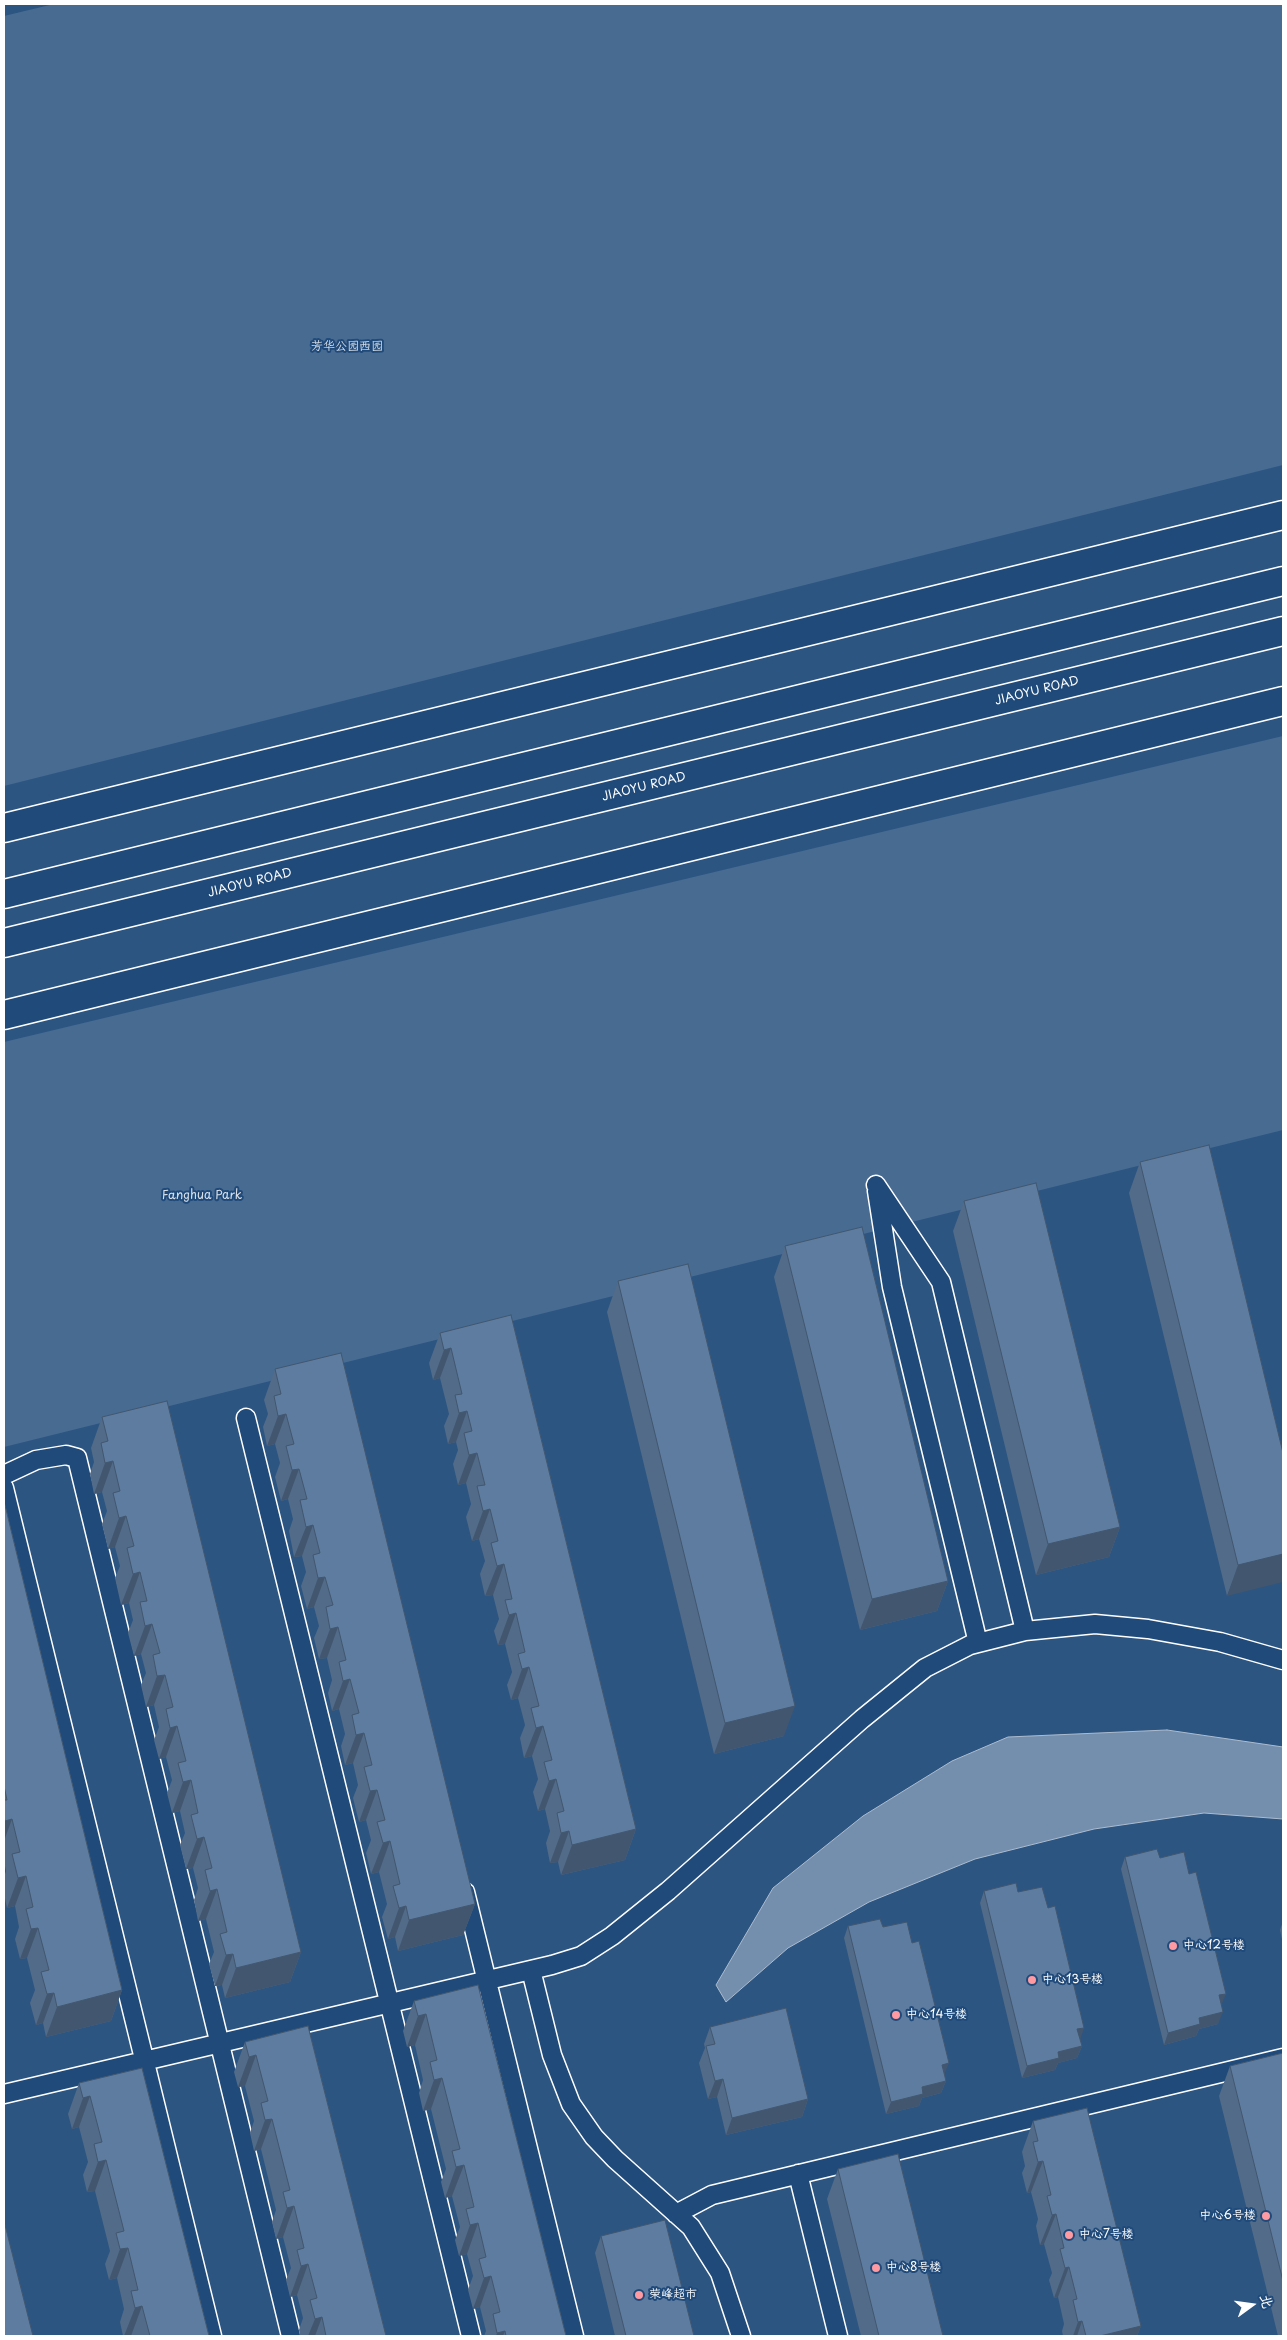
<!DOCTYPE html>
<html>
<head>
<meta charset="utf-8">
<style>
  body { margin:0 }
  #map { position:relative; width:1287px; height:2340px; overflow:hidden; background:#2c5582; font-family:"Playpen Sans","LXGW WenKai TC",sans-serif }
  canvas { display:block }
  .frame { position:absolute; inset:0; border:5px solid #fff; pointer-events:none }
  .north { position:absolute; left:1227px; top:2280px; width:50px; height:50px; -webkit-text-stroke:4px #1f4a7a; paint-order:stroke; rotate:76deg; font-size:14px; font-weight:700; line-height:20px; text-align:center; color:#fff }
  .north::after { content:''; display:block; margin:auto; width:18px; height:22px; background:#fff; clip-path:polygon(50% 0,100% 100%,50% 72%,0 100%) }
</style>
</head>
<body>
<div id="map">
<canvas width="1287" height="2340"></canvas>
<div class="frame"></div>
<div class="north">北</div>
</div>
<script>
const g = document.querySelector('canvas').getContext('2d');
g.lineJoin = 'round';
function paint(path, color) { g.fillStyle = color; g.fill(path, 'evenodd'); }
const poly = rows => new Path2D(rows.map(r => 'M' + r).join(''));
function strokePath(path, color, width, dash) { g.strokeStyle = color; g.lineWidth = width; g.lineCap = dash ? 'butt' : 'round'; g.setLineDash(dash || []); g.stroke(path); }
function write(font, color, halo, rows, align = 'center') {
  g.font = font + ' "Playpen Sans","LXGW WenKai TC",sans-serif'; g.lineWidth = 4; g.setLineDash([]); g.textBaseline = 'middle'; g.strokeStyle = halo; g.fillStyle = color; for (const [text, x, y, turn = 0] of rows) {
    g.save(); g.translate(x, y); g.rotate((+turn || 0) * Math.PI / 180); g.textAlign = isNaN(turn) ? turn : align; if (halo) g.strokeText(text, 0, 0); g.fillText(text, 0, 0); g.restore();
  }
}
paint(poly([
  [54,4,1283,4,1283,465,4,786,4,16],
  [1283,736,1283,1130,4,1447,4,1042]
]), '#486b92');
const water = poly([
  [1167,1730,1283,1747,1283,1819,1204,1813,1094,1829,975,1859,869,1902,788,1948,726,2002,716,1985,773,1888,863,1816,952,1761,1008,1737,1167,1730]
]);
paint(water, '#748fad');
strokePath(water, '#acbcce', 1);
const lane = poly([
  [876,1185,941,1282,1025,1631],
  [877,1191,892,1287,978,1643],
  [246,1418,471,2336],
  [4,1475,36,1460,66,1455,77,1458,291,2336],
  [4,1488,212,2336],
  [465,1892,574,2336],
  [531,1970,552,2055,571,2104,594,2137,615,2159,691,2227,720,2273,741,2336],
  [4,2094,552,1965,581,1956,612,1936,668,1891,862,1719,925,1668,970,1645,1025,1631,1095,1624,1148,1629,1220,1642,1283,1660],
  [798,2174,838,2336],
  [676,2214,712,2195,1283,2058]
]);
const street = poly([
  [4,828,1283,515],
  [4,1015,1283,701]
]);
const primary = poly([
  [4,894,1283,581],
  [4,943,1283,631]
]);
strokePath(lane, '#fff', 21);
strokePath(street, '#fff', 31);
strokePath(primary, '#fff', 31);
strokePath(lane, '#1f4a7a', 18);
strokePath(street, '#1f4a7a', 28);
strokePath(primary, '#1f4a7a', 28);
paint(poly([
  [1140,1162,1283,1453,1227,1596,1129,1193],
  [964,1201,1120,1527,1109,1557,1036,1575,953,1231],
  [785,1246,948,1581,937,1611,860,1630,774,1277],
  [618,1281,784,1736,714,1754,607,1312],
  [511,1315,636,1829,625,1860,561,1875,558,1862,550,1863,546,1843,550,1831,545,1809,538,1811,533,1792,538,1779,532,1756,524,1758,520,1738,525,1725,518,1698,511,1700,507,1685,512,1672,505,1644,498,1645,494,1631,499,1619,493,1595,485,1596,480,1574,485,1561,479,1539,472,1541,466,1517,471,1504,466,1483,458,1485,453,1464,458,1450,456,1442,448,1444,444,1426,449,1414,440,1378,433,1380,429,1363,440,1333],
  [275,1369,475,1904,463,1935,398,1951,395,1937,388,1939,382,1917,387,1904,379,1872,371,1874,366,1853,371,1840,366,1820,359,1822,353,1798,358,1785,353,1763,345,1765,341,1746,345,1734,339,1709,332,1711,328,1693,332,1680,327,1658,319,1659,314,1638,319,1626,314,1607,307,1609,301,1586,306,1572,302,1556,294,1557,289,1531,293,1519,288,1499,281,1501,275,1477,280,1463,275,1444,267,1446,263,1427,268,1414,264,1400],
  [102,1417,301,1952,290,1982,225,1998,222,1985,215,1986,209,1964,214,1952,206,1919,198,1921,194,1900,198,1888,193,1868,186,1869,180,1845,185,1833,180,1811,172,1813,167,1793,172,1780,166,1757,159,1759,154,1740,159,1727,154,1705,146,1707,141,1685,146,1673,141,1654,134,1656,128,1633,133,1620,129,1603,121,1605,115,1578,120,1566,115,1547,108,1549,102,1524,107,1511,102,1492,94,1494,90,1474,94,1462,91,1448],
  [4,1501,122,1990,111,2021,46,2037,43,2023,36,2025,30,2003,35,1990,27,1958,20,1959,15,1939,19,1927,15,1906,7,1908,4,1894,4,1877,6,1871,4,1862],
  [1125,1857,1160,1858,1189,1874,1221,2006,1218,2024,1199,2029,1196,2036,1164,2045,1121,1869],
  [984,1891,1080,2040,1082,2046,1077,2058,1058,2063,1055,2070,1022,2078,980,1903],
  [1283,1921,1283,1944,1280,1930],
  [848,1926,883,1927,912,1943,946,2081,941,2093,922,2098,919,2106,886,2114,844,1938],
  [478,1985,566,2336,484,2336,486,2331,480,2307,473,2309,468,2290,473,2276,467,2254,459,2256,455,2240,460,2227,452,2196,445,2198,441,2182,446,2169,431,2109,423,2111,419,2093,423,2080,415,2045,407,2047,403,2031,414,2001],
  [308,2026,386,2336,300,2336,299,2330,303,2318,297,2295,290,2297,286,2280,291,2268,283,2237,276,2239,272,2222,276,2210,261,2149,254,2151,250,2133,254,2121,245,2086,238,2087,234,2072,245,2042],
  [710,2027,808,2099,802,2117,726,2135,717,2097,708,2099,699,2063,705,2048,704,2044],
  [1283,2053,1283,2336,1278,2336,1219,2096,1230,2066],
  [142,2068,209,2336,123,2336,120,2322,124,2309,117,2278,109,2280,105,2264,110,2251,95,2191,87,2192,83,2175,88,2162,79,2127,72,2129,68,2114,79,2083],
  [1033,2121,1141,2326,1137,2336,1063,2336,1062,2331,1064,2324,1058,2297,1054,2298,1049,2280,1052,2273,1044,2244,1040,2245,1036,2226,1038,2219,1031,2192,1027,2193,1022,2173,1025,2166,1022,2152],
  [838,2169,943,2336,861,2336,827,2199],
  [601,2236,694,2336,615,2336,595,2253]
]), '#516b89');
paint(poly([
  [451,1348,440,1378,433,1380,444,1350],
  [467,1411,456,1442,448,1444,459,1413],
  [286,1414,275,1444,267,1446,278,1416],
  [477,1453,466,1483,458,1485,469,1455],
  [113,1461,102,1492,94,1494,105,1463],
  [299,1469,288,1499,281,1501,292,1470],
  [490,1509,479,1539,472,1541,483,1511],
  [126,1516,115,1547,108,1549,119,1518],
  [313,1525,302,1556,294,1557,306,1527],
  [1120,1527,1109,1557,1036,1575,1048,1544],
  [1283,1554,1283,1582,1227,1596,1238,1565],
  [504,1564,493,1595,485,1596,497,1566],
  [140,1572,129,1603,121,1605,133,1574],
  [325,1577,314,1607,307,1609,318,1578],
  [948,1581,937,1611,860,1630,872,1599],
  [516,1613,505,1644,498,1645,509,1615],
  [152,1624,141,1654,134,1656,145,1626],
  [338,1627,327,1658,319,1659,330,1629],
  [529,1667,518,1698,511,1700,522,1669],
  [165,1675,154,1705,146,1707,157,1676],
  [350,1679,339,1709,332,1711,343,1681],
  [795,1706,784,1736,714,1754,725,1723],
  [177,1726,166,1757,159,1759,170,1728],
  [543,1726,532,1756,524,1758,536,1728],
  [364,1733,353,1763,345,1765,356,1735],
  [556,1779,545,1809,538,1811,549,1781],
  [191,1780,180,1811,172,1813,183,1782],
  [377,1790,366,1820,359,1822,370,1791],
  [12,1819,4,1841,4,1824,5,1821],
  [636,1829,625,1860,561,1875,572,1845],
  [569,1831,558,1862,550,1863,561,1833],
  [204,1837,193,1868,186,1869,197,1839],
  [390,1841,379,1872,371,1874,383,1843],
  [26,1876,15,1906,7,1908,18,1878],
  [217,1889,206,1919,198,1921,210,1891],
  [475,1904,463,1935,398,1951,409,1920],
  [406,1906,395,1937,388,1939,399,1908],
  [38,1928,27,1958,20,1959,31,1929],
  [301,1952,290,1982,225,1998,236,1968],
  [233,1954,222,1985,215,1986,226,1955],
  [122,1990,111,2021,46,2037,57,2007],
  [54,1993,43,2023,36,2025,47,1994],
  [1226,1994,1221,2006,1219,1995],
  [1223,2012,1218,2024,1199,2029,1196,2036,1164,2045,1168,2033,1199,2018],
  [426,2014,415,2045,407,2047,418,2016],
  [1084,2028,1080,2040,1077,2029],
  [1082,2046,1077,2058,1058,2063,1055,2070,1022,2078,1027,2066,1058,2052],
  [256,2055,245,2086,238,2087,249,2057],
  [949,2063,944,2075,942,2065],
  [442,2078,431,2109,423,2111,434,2080],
  [723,2079,717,2097,708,2099,715,2081],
  [946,2081,941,2093,922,2098,919,2106,886,2114,891,2102,922,2087],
  [90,2096,79,2127,72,2129,83,2098],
  [808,2099,802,2117,726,2135,732,2118],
  [272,2119,261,2149,254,2151,265,2120],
  [106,2160,95,2191,87,2192,98,2162],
  [1043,2161,1031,2192,1027,2193,1038,2162],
  [464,2165,452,2196,445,2198,456,2167],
  [294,2206,283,2237,276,2239,287,2208],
  [1056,2214,1044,2244,1040,2245,1052,2215],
  [478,2223,467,2254,459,2256,470,2225],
  [128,2248,117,2278,109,2280,120,2249],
  [308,2264,297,2295,290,2297,301,2266],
  [1069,2267,1058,2297,1054,2298,1065,2268],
  [491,2276,480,2307,473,2309,484,2278],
  [142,2306,131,2336,124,2336,135,2308],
  [322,2317,315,2336,308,2336,315,2319],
  [1082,2321,1077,2336,1073,2336,1078,2322],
  [1141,2326,1137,2336,1100,2336],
  [505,2331,503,2336,496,2336,497,2333]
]), '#42576f');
const building = poly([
  [1209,1145,1283,1453,1283,1554,1238,1565,1140,1162,1209,1145],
  [1036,1183,1120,1527,1048,1544,964,1201,1036,1183],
  [862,1227,948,1581,872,1599,785,1246,862,1227],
  [688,1264,795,1706,725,1723,618,1281,688,1264],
  [511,1315,636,1829,572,1845,569,1831,561,1833,557,1813,564,1811,556,1779,549,1781,544,1762,552,1760,543,1726,536,1728,531,1708,539,1706,529,1667,522,1669,518,1654,525,1652,516,1613,509,1615,505,1600,512,1599,504,1564,497,1566,491,1543,498,1541,490,1509,483,1511,477,1486,485,1485,477,1453,469,1455,464,1433,472,1431,467,1411,459,1413,455,1395,462,1394,451,1348,444,1350,440,1333,511,1315],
  [341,1353,475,1904,409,1920,406,1906,399,1908,393,1886,400,1884,390,1841,383,1843,377,1822,385,1820,377,1790,370,1791,364,1767,372,1765,364,1733,356,1735,352,1715,359,1713,350,1679,343,1681,339,1662,346,1660,338,1627,330,1629,326,1607,333,1605,325,1577,318,1578,313,1555,320,1553,313,1525,306,1527,300,1500,307,1499,299,1469,292,1470,286,1446,294,1444,286,1414,278,1416,274,1396,281,1394,275,1369,341,1353],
  [167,1401,301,1952,236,1968,233,1954,226,1955,220,1934,227,1932,217,1889,210,1891,205,1870,212,1868,204,1837,197,1839,191,1815,198,1813,191,1780,183,1782,178,1763,186,1761,177,1726,170,1728,166,1709,173,1707,165,1675,157,1676,153,1655,160,1653,152,1624,145,1626,140,1602,147,1601,140,1572,133,1574,127,1548,134,1546,126,1516,119,1518,113,1493,120,1491,113,1461,105,1463,101,1443,108,1441,102,1417,167,1401],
  [4,1501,122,1990,57,2007,54,1993,47,1994,41,1972,49,1970,38,1928,31,1929,26,1909,33,1907,26,1876,18,1878,12,1854,20,1852,12,1819,5,1821,4,1817,4,1800,7,1800,4,1786,4,1501],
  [1157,1849,1160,1858,1184,1852,1189,1874,1196,1872,1226,1994,1219,1995,1223,2012,1199,2018,1200,2024,1168,2033,1125,1857,1157,1849],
  [1016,1883,1018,1892,1042,1887,1048,1908,1055,1906,1084,2028,1077,2029,1082,2046,1058,2052,1059,2058,1027,2066,984,1891,1016,1883],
  [880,1919,883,1927,907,1922,912,1943,919,1941,949,2063,942,2065,946,2081,922,2087,923,2094,891,2102,848,1926,880,1919],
  [478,1985,566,2336,506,2336,505,2331,497,2333,493,2314,500,2312,491,2276,484,2278,479,2259,486,2257,478,2223,470,2225,466,2209,474,2207,464,2165,456,2167,452,2151,460,2149,442,2078,434,2080,430,2062,437,2060,426,2014,418,2016,414,2001,478,1985],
  [786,2008,808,2099,732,2118,723,2079,715,2081,706,2046,715,2044,710,2027,786,2008],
  [308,2026,386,2336,326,2336,322,2317,315,2319,310,2300,317,2298,308,2264,301,2266,297,2250,304,2248,294,2206,287,2208,283,2192,290,2190,272,2119,265,2120,261,2103,268,2101,256,2055,249,2057,245,2042,308,2026],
  [1283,2053,1283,2281,1230,2066,1283,2053],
  [142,2068,209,2336,150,2336,142,2306,135,2308,131,2291,138,2290,128,2248,120,2249,116,2233,124,2231,106,2160,98,2162,94,2144,102,2142,90,2096,83,2098,79,2083,142,2068],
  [1087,2108,1141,2326,1100,2336,1086,2336,1082,2321,1078,2322,1073,2300,1077,2299,1069,2267,1065,2268,1060,2249,1064,2248,1056,2214,1052,2215,1047,2196,1051,2195,1043,2161,1038,2162,1033,2142,1038,2141,1033,2121,1087,2108],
  [898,2154,943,2336,879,2336,838,2169,898,2154],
  [665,2220,694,2336,626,2336,601,2236,665,2220],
  [4,2221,33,2336,4,2336,4,2221]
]);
paint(building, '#5e7c9f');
strokePath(building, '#42576f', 1);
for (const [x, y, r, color] of [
  [1173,1946,5,"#ff9aa2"],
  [1032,1980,5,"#ff9aa2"],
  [896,2015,5,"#ff9aa2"],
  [1266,2216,5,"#ff9aa2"],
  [1069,2235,5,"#ff9aa2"],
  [876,2268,5,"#ff9aa2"],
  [639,2295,5,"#ff9aa2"]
]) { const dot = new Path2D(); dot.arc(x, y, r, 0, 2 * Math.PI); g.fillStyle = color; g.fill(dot); strokePath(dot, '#1f4a7a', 2); }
write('12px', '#dae1e9', '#1f4a7a', [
  ["芳华公园西园",347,347],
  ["Fanghua Park",202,1196]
]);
write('12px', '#fff', '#1f4a7a', [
  ["JIAOYU ROAD",1037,691,-14],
  ["JIAOYU ROAD",644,787,-14],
  ["JIAOYU ROAD",250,883,-14]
]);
write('12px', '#fff', '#1f4a7a', [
  ["中心12号楼",1183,1946],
  ["中心13号楼",1042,1980],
  ["中心14号楼",906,2015],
  ["中心6号楼",1256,2216,"right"],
  ["中心7号楼",1079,2235],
  ["中心8号楼",886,2268],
  ["荣峰超市",649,2295]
], 'left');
</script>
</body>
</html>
